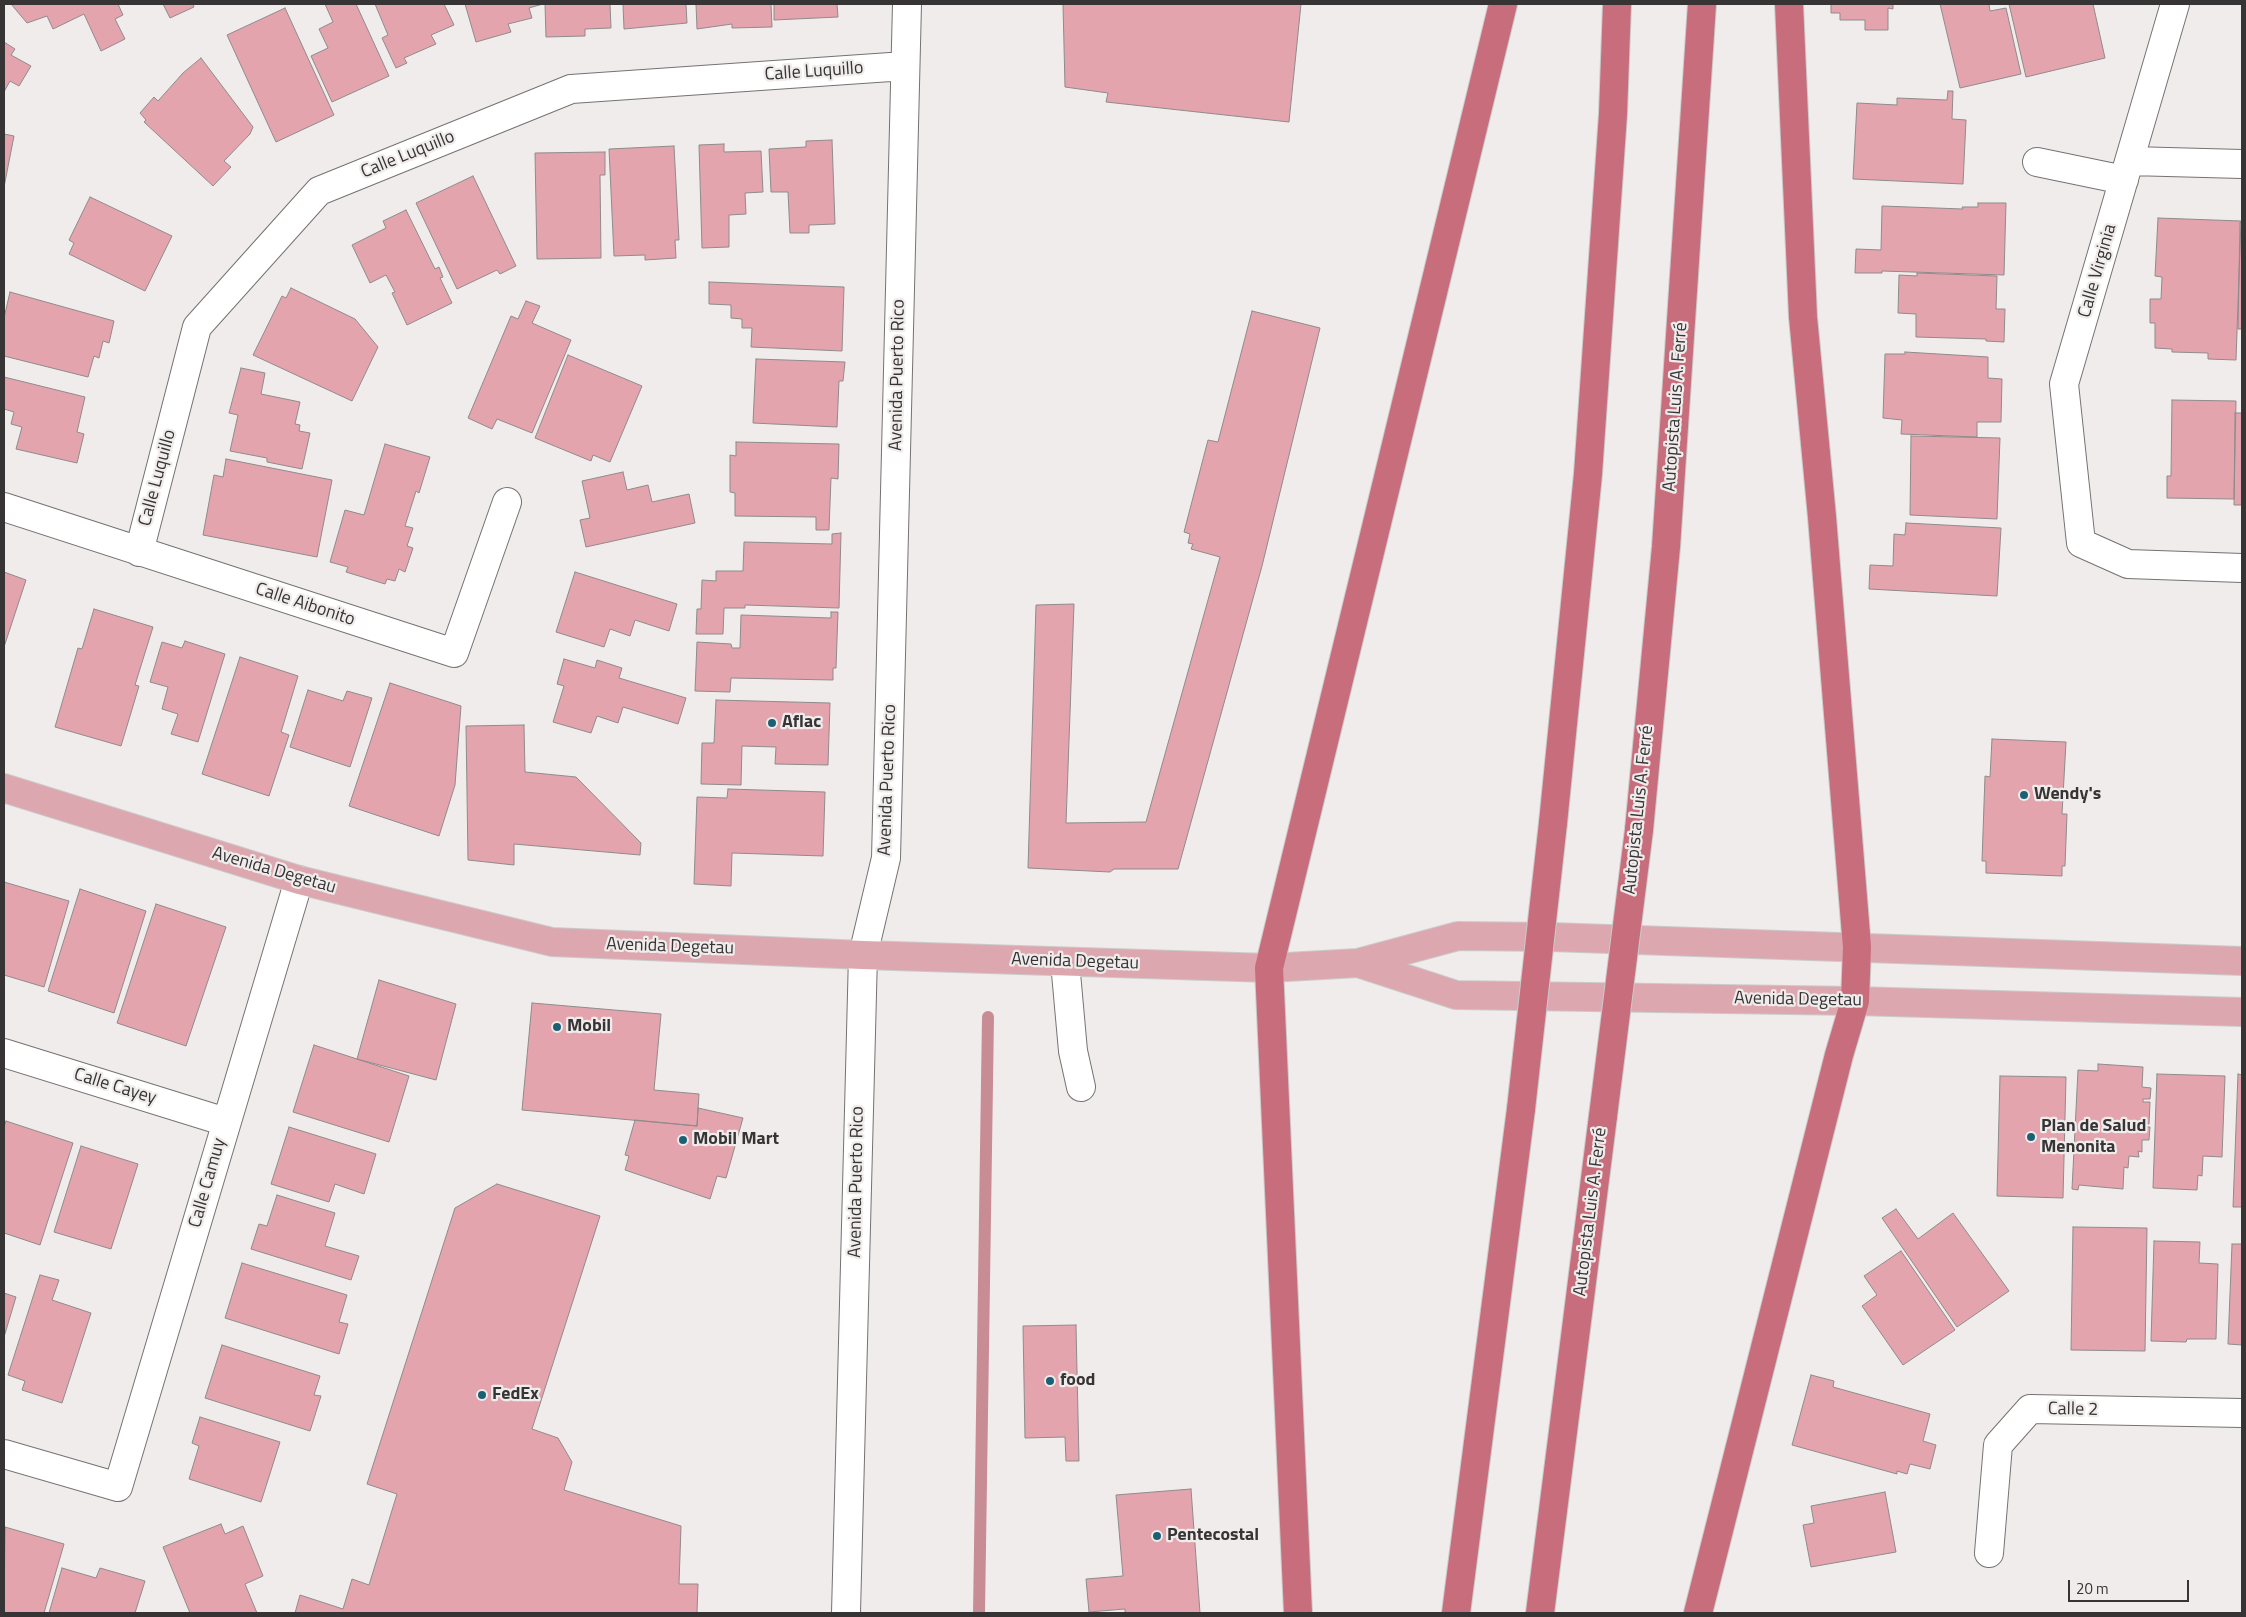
<!DOCTYPE html>
<html>
<head>
<meta charset="utf-8">
<style>
  body { margin:0 }
  #map { position:relative; width:2246px; height:1617px; overflow:hidden; background:#f1ecec; font-family:"Titillium Web",sans-serif }
  canvas { display:block }
  .frame { position:absolute; inset:0; border:5px solid #363435; pointer-events:none }
  .scale { position:absolute; left:2068px; top:1580px; width:121px; height:22px; box-sizing:border-box; border:2px solid #363435; border-top:0; padding-left:6px; font-size:15px; line-height:18px; white-space:nowrap; color:#363435; -webkit-text-stroke:4px #f1ecec; paint-order:stroke }
</style>
</head>
<body>
<div id="map">
<canvas width="2246" height="1617"></canvas>
<div class="frame"></div>
<div class="scale">20 m</div>
</div>
<script>
const g = document.querySelector('canvas').getContext('2d');
g.lineJoin = 'round';
const poly = rows => new Path2D(rows.map(r => 'M' + r).join(''));
function strokePath(path, color, width, dash) { g.strokeStyle = color; g.lineWidth = width; g.lineCap = dash ? 'butt' : 'round'; g.setLineDash(dash || []); g.stroke(path); }
function paint(path, color) { g.fillStyle = color; g.fill(path, 'evenodd'); }
function write(font, color, halo, rows, align = 'center') {
  g.font = font + ' "Titillium Web",sans-serif'; g.lineWidth = 4.5; g.setLineDash([]); g.textBaseline = 'middle'; g.strokeStyle = halo; g.fillStyle = color; for (const [text, x, y, turn = 0] of rows) {
    g.save(); g.translate(x, y); g.rotate((+turn || 0) * Math.PI / 180); g.textAlign = isNaN(turn) ? turn : align; if (halo) g.strokeText(text, 0, 0); g.fillText(text, 0, 0); g.restore();
  }
}
strokePath(poly([
  [979,1613,988,1017]
]), '#c88c94', 12);
const building = poly([
  [11,4,118,4,123,15,115,19,125,39,101,51,84,14,53,29,47,16,27,23,11,4],
  [163,4,193,4,194,7,170,18,163,4],
  [325,4,356,4,389,76,332,102,311,56,328,48,319,29,333,22,325,4],
  [375,4,444,4,454,25,431,35,436,44,404,58,407,63,396,68,382,38,388,35,375,4],
  [465,4,543,4,529,8,532,18,508,24,511,32,476,42,465,4],
  [545,4,610,4,611,28,585,29,585,36,546,37,545,4],
  [623,4,686,4,687,23,624,29,623,4],
  [696,4,771,4,772,27,732,28,732,24,697,29,696,4],
  [774,4,837,4,838,17,774,20,774,4],
  [1063,4,1301,4,1289,122,1106,102,1108,93,1065,87,1063,4],
  [1831,4,1893,4,1893,9,1888,8,1888,30,1865,30,1865,20,1840,20,1840,13,1831,13,1831,4],
  [1940,4,1989,4,1990,11,2006,8,2021,74,1960,88,1940,4],
  [2009,4,2093,4,2105,58,2026,77,2009,4],
  [285,8,334,115,276,142,227,35,285,8],
  [4,42,15,49,11,55,31,66,19,86,10,81,4,92,4,42],
  [201,58,253,127,250,134,224,161,231,167,213,186,144,122,146,120,140,113,154,97,158,101,183,73,201,58],
  [1948,91,1953,91,1952,119,1966,120,1963,184,1853,179,1857,103,1897,105,1897,98,1947,100,1948,91],
  [4,134,14,136,4,187,4,134],
  [832,140,835,224,809,225,809,233,790,233,788,192,771,192,769,149,806,147,806,141,832,140],
  [724,144,724,152,761,151,763,192,745,193,746,214,729,215,729,247,702,248,699,145,724,144],
  [674,146,679,240,675,240,676,258,645,260,645,255,614,256,609,149,674,146],
  [605,152,605,175,600,175,601,258,537,259,535,153,605,152],
  [473,176,516,266,500,274,497,270,457,289,416,203,473,176],
  [90,197,172,236,145,291,69,254,74,243,69,240,90,197],
  [1978,203,2006,203,2004,275,1882,271,1882,273,1855,273,1856,249,1881,250,1882,206,1963,209,1962,207,1978,207,1978,203],
  [406,210,435,269,439,267,443,277,440,278,452,303,407,325,392,293,395,292,386,275,370,283,352,245,386,228,383,221,406,210],
  [2158,218,2241,221,2236,360,2208,359,2208,353,2172,352,2172,349,2155,348,2155,323,2150,323,2150,299,2161,299,2162,277,2155,276,2158,218],
  [2240,223,2242,223,2242,329,2238,329,2240,223],
  [1917,273,1997,276,1996,309,2005,309,2004,342,1986,341,1986,339,1916,337,1916,314,1898,313,1899,275,1917,276,1917,273],
  [709,282,844,287,842,351,751,347,752,328,742,328,742,319,731,318,731,305,709,304,709,282],
  [291,288,355,319,378,347,352,401,253,355,282,296,286,298,291,288],
  [10,292,114,321,109,343,103,341,99,358,94,356,88,377,4,356,4,318,10,292],
  [526,301,540,306,532,323,571,340,532,433,497,419,492,429,468,418,511,316,518,319,526,301],
  [1252,311,1320,328,1262,566,1178,869,1114,869,1110,872,1028,868,1036,605,1074,604,1066,823,1146,822,1220,557,1191,549,1193,544,1188,543,1190,534,1184,532,1208,440,1218,442,1252,311],
  [1905,352,1988,357,1988,378,2002,379,2001,422,1977,422,1977,437,1901,434,1902,420,1883,418,1885,354,1905,354,1905,352],
  [568,355,642,386,610,462,593,455,591,461,535,438,568,355],
  [756,359,845,362,843,381,839,381,837,427,753,423,756,359],
  [241,368,265,373,261,394,300,402,295,424,300,425,299,431,310,433,302,469,267,462,267,458,230,451,238,415,229,413,241,368],
  [4,377,85,397,77,432,84,434,77,463,16,449,22,427,11,424,14,412,4,409,4,377],
  [2172,400,2236,401,2234,499,2167,498,2167,476,2171,476,2172,400],
  [2235,413,2242,413,2242,505,2234,505,2235,413],
  [1911,436,2000,438,1997,519,1910,515,1911,436],
  [736,442,839,444,838,479,831,478,829,530,816,530,816,517,735,516,735,493,730,492,730,455,736,456,736,442],
  [385,444,430,457,419,493,416,491,405,526,413,528,407,546,413,548,405,572,399,569,395,581,387,579,385,584,346,572,348,567,330,562,345,510,364,515,385,444],
  [226,459,332,480,317,557,203,535,214,475,223,477,226,459],
  [623,472,627,490,648,485,652,502,689,494,695,523,586,547,580,520,590,518,582,481,623,472],
  [1906,523,2001,528,1997,596,1869,589,1870,565,1893,566,1894,534,1905,535,1906,523],
  [841,533,839,608,745,605,745,608,724,608,723,634,696,634,697,609,701,609,702,580,716,581,716,571,743,571,744,542,832,544,832,534,841,533],
  [4,572,26,580,4,647,4,572],
  [575,572,677,604,669,631,635,620,630,636,610,629,604,647,556,632,575,572],
  [94,609,153,627,135,685,139,686,121,746,55,727,78,648,82,649,94,609],
  [831,612,838,612,836,668,833,668,833,680,731,678,730,692,695,691,697,642,731,644,732,648,740,648,741,615,831,618,831,612],
  [185,641,225,654,198,742,171,734,178,714,162,709,168,687,150,682,162,642,182,648,185,641],
  [240,657,298,676,281,732,289,735,269,796,202,774,240,657],
  [564,659,595,668,597,660,622,668,619,678,686,698,678,724,623,707,618,723,597,716,591,733,553,722,564,686,557,684,564,659],
  [390,683,461,706,455,785,439,836,349,806,390,683],
  [308,690,343,701,347,691,372,698,350,767,290,747,308,690],
  [716,700,830,703,828,765,775,764,776,747,742,746,741,785,701,784,702,743,714,743,716,700],
  [524,725,525,772,576,777,641,843,640,855,514,844,514,865,468,860,466,726,524,725],
  [1992,739,2066,742,2062,814,2067,814,2065,866,2062,866,2062,876,1986,873,1986,861,1982,861,1985,776,1990,777,1992,739],
  [728,789,825,792,823,856,732,853,731,886,694,884,697,797,727,798,728,789],
  [4,882,69,901,44,987,4,975,4,882],
  [80,889,146,911,114,1013,48,991,80,889],
  [156,904,226,927,186,1046,117,1023,156,904],
  [379,980,456,1004,436,1080,357,1059,379,980],
  [532,1003,661,1014,654,1090,699,1094,697,1126,522,1110,532,1003],
  [314,1045,409,1076,389,1142,293,1112,314,1045],
  [2098,1064,2143,1067,2142,1087,2151,1088,2150,1099,2143,1099,2143,1102,2150,1102,2149,1124,2142,1123,2142,1127,2150,1127,2149,1140,2142,1140,2142,1152,2138,1151,2139,1157,2129,1156,2128,1168,2124,1167,2123,1189,2079,1185,2078,1190,2072,1189,2078,1070,2098,1071,2098,1064],
  [2157,1074,2225,1076,2222,1157,2203,1156,2202,1176,2198,1175,2197,1190,2153,1188,2157,1074],
  [2238,1074,2242,1075,2242,1207,2233,1207,2238,1074],
  [2000,1076,2066,1077,2063,1198,1997,1196,2000,1076],
  [698,1108,743,1118,726,1178,717,1176,710,1199,625,1170,629,1156,625,1155,635,1120,697,1126,698,1108],
  [6,1121,73,1143,40,1245,4,1233,4,1127,6,1121],
  [289,1127,376,1154,364,1194,335,1184,329,1202,271,1184,289,1127],
  [81,1146,138,1164,111,1249,54,1232,81,1146],
  [497,1184,600,1216,532,1429,558,1438,572,1462,564,1490,681,1526,679,1584,698,1584,697,1613,295,1613,300,1595,343,1609,352,1579,369,1585,397,1494,367,1484,455,1208,497,1184],
  [277,1195,335,1213,325,1246,359,1256,351,1280,251,1249,259,1224,267,1226,277,1195],
  [1896,1209,1918,1239,1953,1213,2009,1291,1957,1327,1882,1218,1896,1209],
  [2073,1227,2147,1228,2145,1351,2071,1350,2073,1227],
  [2154,1241,2200,1242,2199,1263,2218,1264,2216,1339,2187,1339,2186,1342,2151,1341,2154,1241],
  [2232,1244,2242,1244,2242,1345,2228,1344,2232,1244],
  [1901,1251,1955,1330,1903,1365,1862,1306,1877,1295,1864,1276,1901,1251],
  [242,1263,347,1295,339,1322,348,1324,339,1354,225,1318,242,1263],
  [40,1275,59,1280,52,1300,91,1313,62,1403,22,1390,25,1381,8,1375,40,1275],
  [4,1293,16,1297,4,1337,4,1293],
  [1076,1325,1079,1461,1066,1461,1065,1437,1025,1438,1023,1326,1076,1325],
  [222,1345,320,1376,314,1395,321,1396,310,1431,205,1398,222,1345],
  [1811,1375,1834,1381,1833,1387,1930,1414,1923,1441,1936,1445,1930,1469,1910,1464,1907,1474,1897,1471,1897,1474,1792,1445,1811,1375],
  [200,1417,280,1442,261,1502,189,1479,199,1446,192,1443,200,1417],
  [1191,1489,1200,1613,1125,1613,1125,1609,1089,1612,1086,1579,1123,1576,1116,1495,1191,1489],
  [1885,1492,1896,1552,1811,1567,1803,1525,1814,1523,1811,1506,1885,1492],
  [221,1524,225,1534,243,1526,263,1576,245,1584,257,1613,190,1613,163,1547,221,1524],
  [5,1527,64,1544,44,1613,4,1613,5,1527],
  [62,1568,96,1578,100,1568,145,1581,135,1613,49,1613,62,1568]
]);
paint(building, '#e3a4ad');
strokePath(building, '#8f8a8b', 1);
const minor = poly([
  [2175,4,2064,384,2081,543,2128,564,2242,568],
  [2130,161,2242,164],
  [2037,162,2124,180],
  [4,507,454,653,507,502],
  [139,552,197,327,319,191,571,89,905,66],
  [1065,962,1073,1051,1081,1087],
  [4,1053,226,1122],
  [4,1454,118,1487,299,880],
  [1989,1553,1998,1445,2030,1409,2242,1413],
  [846,1613,863,955,886,858,907,4]
]);
const major = poly([
  [4,788,299,880,552,942,863,955,1269,968,1358,963,1458,936,1551,937,2242,961],
  [1358,963,1456,995,1855,1001,2242,1012]
]);
const highway = poly([
  [1553,823,1588,474,1613,114,1617,4],
  [1639,830,1666,547,1702,4],
  [1298,1613,1269,968,1503,4],
  [1456,1613,1521,1109],
  [1540,1613,1603,1116],
  [1698,1613,1839,1055,1855,1001,1857,947,1822,517,1803,317,1789,4]
]);
strokePath(minor, '#767272', 30);
strokePath(major, '#cbcaca', 30);
strokePath(highway, '#cbcaca', 30);
strokePath(minor, '#fff', 28);
strokePath(major, '#dda7b0', 28);
strokePath(highway, '#c76d7c', 28);
const highwayBridge = poly([
  [1521,1109,1553,823],
  [1603,1116,1639,830]
]);
strokePath(highwayBridge, '#cbcaca', 30, []);
strokePath(highwayBridge, '#c76d7c', 28);
for (const [x, y, r, color] of [
  [772,723,5,"#1d6073"],
  [2024,795,5,"#1d6073"],
  [557,1027,5,"#1d6073"],
  [2031,1137,5,"#1d6073"],
  [683,1140,5,"#1d6073"],
  [1050,1381,5,"#1d6073"],
  [482,1395,5,"#1d6073"],
  [1157,1536,5,"#1d6073"]
]) { const dot = new Path2D(); dot.arc(x, y, r, 0, 2 * Math.PI); g.fillStyle = color; g.fill(dot); strokePath(dot, '#f1ecec', 2); }
write('18px', '#363435', '#f1ecec', [
  ["Calle Luquillo",814,72,-4],
  ["Calle Luquillo",408,155,-22],
  ["Calle Virginia",2098,271,-74],
  ["Avenida Puerto Rico",898,375,-89],
  ["Autopista Luis A. Ferré",1676,407,-86],
  ["Calle Luquillo",158,478,-75],
  ["Calle Aibonito",305,605,18],
  ["Avenida Puerto Rico",888,780,-88],
  ["Autopista Luis A. Ferré",1639,810,-84],
  ["Avenida Degetau",274,871,16],
  ["Avenida Degetau",670,947,2],
  ["Avenida Degetau",1075,962,2],
  ["Avenida Degetau",1798,1000,1],
  ["Calle Cayey",115,1087,17],
  ["Avenida Puerto Rico",857,1182,-89],
  ["Calle Camuy",208,1183,-74],
  ["Autopista Luis A. Ferré",1591,1212,-83],
  ["Calle 2",2073,1410,1]
]);
write('bold 18px', '#363435', '#f1ecec', [
  ["Aflac",782,723],
  ["Wendy's",2034,795],
  ["Mobil",567,1027],
  ["Plan de Salud",2041,1127],
  ["Menonita",2041,1148],
  ["Mobil Mart",693,1140],
  ["food",1060,1381],
  ["FedEx",492,1395],
  ["Pentecostal",1167,1536]
], 'left');
</script>
</body>
</html>
